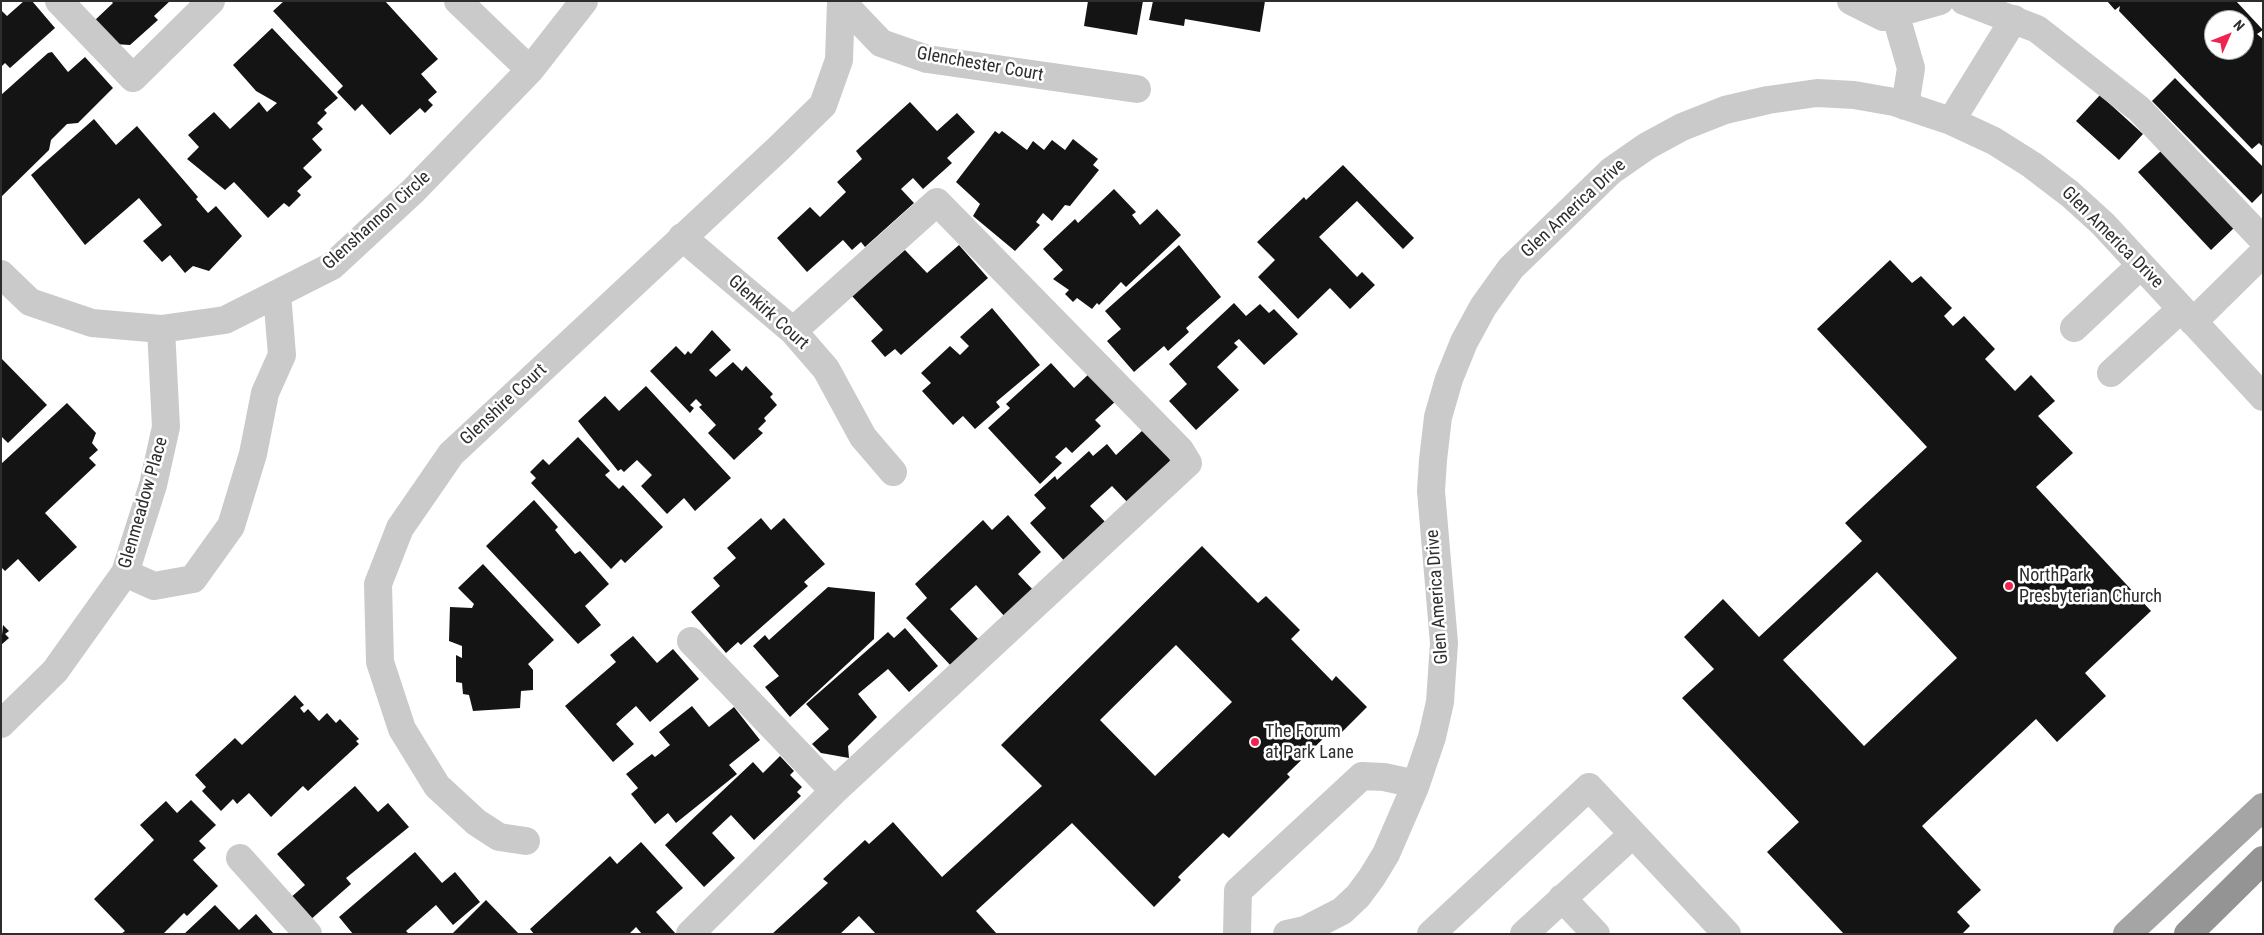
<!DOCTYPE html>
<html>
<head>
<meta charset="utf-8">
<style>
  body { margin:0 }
  #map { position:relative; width:2264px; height:935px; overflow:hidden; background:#fff; font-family:"Roboto Condensed",sans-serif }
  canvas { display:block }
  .frame { position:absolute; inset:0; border:2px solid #2d2d2d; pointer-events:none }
  .north { position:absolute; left:2204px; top:10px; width:50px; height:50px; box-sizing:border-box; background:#fff; border:1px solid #ababab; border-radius:50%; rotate:46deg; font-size:14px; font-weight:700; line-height:20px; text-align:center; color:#2d2d2d }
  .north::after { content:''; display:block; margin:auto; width:18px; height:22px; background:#ed2550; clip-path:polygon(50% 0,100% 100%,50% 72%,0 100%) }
</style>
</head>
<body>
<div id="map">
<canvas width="2264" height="935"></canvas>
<div class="frame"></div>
<div class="north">N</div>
</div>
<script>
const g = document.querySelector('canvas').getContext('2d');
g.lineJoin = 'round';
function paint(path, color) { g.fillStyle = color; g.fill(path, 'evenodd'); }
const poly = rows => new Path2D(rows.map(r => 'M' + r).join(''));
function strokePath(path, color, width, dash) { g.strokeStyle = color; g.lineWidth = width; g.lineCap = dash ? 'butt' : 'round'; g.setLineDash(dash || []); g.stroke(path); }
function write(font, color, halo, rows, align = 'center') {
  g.font = font + ' "Roboto Condensed",sans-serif'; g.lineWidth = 5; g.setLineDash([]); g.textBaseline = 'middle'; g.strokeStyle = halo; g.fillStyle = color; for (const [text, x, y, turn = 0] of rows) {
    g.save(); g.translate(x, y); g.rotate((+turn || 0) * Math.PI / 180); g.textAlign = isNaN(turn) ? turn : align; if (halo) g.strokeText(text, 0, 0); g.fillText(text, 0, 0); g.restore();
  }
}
paint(poly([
  [24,1,32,1,55,28,10,68,5,63,1,67,1,10,7,16],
  [111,1,170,1,154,16,158,20,130,45,114,44,94,21,113,3],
  [284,1,385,1,438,59,421,74,437,92,428,100,433,105,425,113,420,108,390,135,362,104,355,111,337,92,343,86,273,11],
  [1088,1,1143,1,1137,35,1084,26],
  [1153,1,1265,1,1260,32,1185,19,1184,26,1149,20],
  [2107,1,2236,1,2263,30,2257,34,2263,39,2263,147,2259,143,2252,149,2119,11,2120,6,2115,10],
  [2214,20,2244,20,2244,50,2214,50],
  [272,28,338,98,324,110,327,113,317,123,323,129,312,139,322,150,303,168,312,177,297,191,301,195,289,207,284,203,268,218,234,182,225,190,187,159,199,147,188,135,214,112,230,129,259,102,267,112,277,103,256,91,233,65],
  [52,52,68,72,85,57,113,88,78,123,67,124,51,140,49,150,1,197,1,95,48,53],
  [2175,78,2263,167,2263,192,2252,203,2152,101],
  [2100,95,2143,134,2119,160,2076,121],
  [910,102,937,131,957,113,975,132,947,158,952,163,923,189,913,178,901,189,914,203,865,247,861,242,852,250,843,240,807,272,777,238,810,207,820,217,846,192,837,182,862,159,856,151],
  [94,119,116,145,137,126,198,197,196,199,208,213,216,206,242,236,209,271,193,266,185,273,170,255,162,262,143,241,162,225,139,198,85,245,31,175],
  [995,131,999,134,1002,131,1027,150,1033,141,1044,150,1052,140,1065,150,1073,139,1098,159,1093,165,1099,170,1070,206,1065,205,1052,221,1043,213,1036,222,1040,225,1015,251,973,216,980,204,956,182],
  [2162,150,2234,228,2211,250,2138,172],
  [1343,165,1414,238,1403,249,1357,201,1319,237,1357,277,1362,272,1375,285,1350,309,1330,288,1298,319,1258,277,1275,260,1257,242,1304,197,1306,200],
  [1114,189,1136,212,1132,215,1140,225,1157,209,1181,235,1126,287,1121,282,1099,305,1097,303,1092,309,1077,298,1073,302,1065,294,1069,290,1053,279,1063,270,1043,249,1075,219,1078,223],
  [959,245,988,278,901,355,895,349,885,357,871,341,883,330,852,296,905,250,927,273],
  [1179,245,1221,297,1186,328,1189,332,1168,351,1164,346,1134,372,1107,341,1121,329,1105,311],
  [1890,260,1912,283,1921,276,1952,308,1944,316,1953,326,1964,316,1995,349,1985,359,2015,391,2031,375,2055,401,2038,416,2073,453,2036,487,2151,611,2085,673,2106,696,2057,742,2036,719,1922,826,1981,890,1957,912,1970,926,1962,934,1844,934,1767,852,1799,822,1682,698,1714,669,1684,637,1723,599,1759,637,1862,541,1845,523,1927,447,1817,329],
  [1877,572,1957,658,1864,746,1783,660],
  [1234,303,1246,316,1260,304,1269,313,1274,309,1298,334,1264,365,1239,339,1234,343,1238,347,1217,367,1239,390,1196,430,1169,401,1187,384,1169,364],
  [992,308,1040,365,996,402,1000,407,975,429,963,416,953,425,922,391,931,383,921,373,950,346,960,355,969,346,960,337],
  [712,330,731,350,709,370,716,377,733,362,742,371,746,366,773,394,770,397,777,405,764,418,766,421,758,429,763,433,734,460,708,433,716,425,699,407,702,405,696,399,690,405,694,408,690,413,650,371,676,346,685,355,688,351,691,354],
  [1,358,47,405,8,443,1,436],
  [1051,363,1074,388,1091,372,1117,400,1095,420,1101,426,1072,453,1066,447,1055,457,1062,463,1040,484,988,428,1010,408,1006,404],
  [646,386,731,478,695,511,684,498,667,514,641,486,652,475,637,460,624,472,621,469,618,471,578,421,605,396,619,411],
  [67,403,96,433,92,443,98,450,89,458,96,465,45,513,77,547,39,582,18,559,5,571,1,567,1,464],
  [1143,430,1174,463,1129,504,1112,486,1090,506,1109,526,1068,565,1030,523,1046,508,1034,495,1055,476,1057,480,1089,451,1093,456,1107,444,1116,455],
  [578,437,610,471,605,475,619,489,623,485,663,527,625,563,621,559,611,569,531,483,536,478,530,472,543,459,549,465],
  [534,500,558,527,555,530,575,554,580,551,609,584,585,606,601,625,578,644,486,546],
  [1008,515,1041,552,1018,574,1035,592,1006,618,976,585,950,609,981,642,953,668,906,618,927,598,915,584,983,520,992,530],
  [761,518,771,530,784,518,825,564,804,582,808,586,741,645,738,642,726,653,691,612,720,586,713,578,736,558,727,548],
  [1202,546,1258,603,1266,596,1300,630,1291,639,1332,681,1336,676,1367,707,1335,739,1329,733,1287,774,1290,777,1229,838,1223,833,1178,877,1181,880,1154,907,1072,823,976,911,997,934,876,934,859,916,840,934,772,934,828,883,823,879,865,840,869,844,893,822,942,877,1042,786,1001,745],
  [1176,645,1232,702,1155,776,1100,720],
  [483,564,554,640,528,664,533,670,533,690,521,691,520,708,473,711,469,695,463,694,462,683,456,682,456,655,462,658,462,646,449,641,450,607,472,608,474,604,458,588],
  [828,587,875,592,874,639,790,717,765,687,779,676,753,646,765,635,769,640],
  [3,625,9,631,5,634,9,638,1,645],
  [905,628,938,666,909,692,888,669,858,694,877,717,848,746,849,758,821,753,812,744,829,729,806,704,888,632,894,638],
  [633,636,657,663,673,649,699,679,650,722,636,706,616,724,634,744,613,762,565,706,616,662,610,655],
  [295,695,304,705,300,708,304,713,308,709,319,721,327,713,336,723,340,719,359,739,356,741,359,744,308,791,303,786,271,817,249,793,237,804,233,799,221,811,202,791,206,787,195,775,235,738,242,745],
  [692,706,709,727,734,707,760,740,729,765,737,774,676,823,668,813,655,824,631,794,638,788,626,774,652,754,655,757,670,745,659,732],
  [780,756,794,771,790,775,802,787,797,792,801,796,754,840,731,815,712,833,735,858,704,887,665,845,753,762,763,773],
  [355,786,378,812,388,803,409,827,346,878,351,884,309,921,289,899,305,885,277,854],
  [191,800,216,825,199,841,206,848,193,860,218,886,187,916,184,913,163,934,121,934,125,931,94,899,154,840,140,825,166,801,177,813],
  [641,842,683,888,656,912,676,934,642,934,636,927,629,934,534,934,530,929,610,856,617,864],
  [415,852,442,883,455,872,480,902,453,925,436,905,406,931,409,934,353,934,339,917],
  [486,900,519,934,452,934],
  [215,905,239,930,256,914,274,934,184,934]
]), '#141414');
strokePath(poly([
  [59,1,133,78,211,1],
  [458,1,530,70],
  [1851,1,1883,17,1940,1],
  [1964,1,2037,29,2139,109,2263,240],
  [842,2,881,43,927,59,1137,89],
  [1895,13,1911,68,1905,106],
  [1951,121,2014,19],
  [682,237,793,331,826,369,863,437,893,472],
  [1,274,30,302,92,323,161,329,225,320,332,266,413,191,530,70,584,1],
  [2193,322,2263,253],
  [2074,328,2141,265],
  [793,331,937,202,1180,450,1188,463,834,791],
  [2111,373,2181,309],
  [125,573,154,586,193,579,231,526,253,454,265,393,282,355,277,294],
  [1,724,55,671,125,573,153,485,166,427,161,329],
  [526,841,499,837,476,822,437,786,402,729,380,662,378,584,400,528,451,454,779,148,823,105,839,60,841,1],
  [240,858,308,934],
  [1562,898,1596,934],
  [690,934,834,791,691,641],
  [1237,934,1238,891,1362,776,1384,777,1416,784],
  [1287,934,1305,930,1342,911,1358,896,1372,877,1386,854,1415,787,1432,737,1440,702,1444,643,1431,491,1433,460,1438,417,1449,379,1464,342,1483,307,1511,268,1611,171,1647,146,1682,127,1725,110,1768,100,1817,93,1854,95,1894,102,1951,121,1994,141,2032,165,2070,194,2103,224,2263,397],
  [1431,934,1589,787,1727,934],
  [1524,934,1633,834]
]), '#cacaca', 28);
strokePath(poly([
  [2127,934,2263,807]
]), '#a5a5a5', 28);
strokePath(poly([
  [2188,934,2263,860]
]), '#949494', 28);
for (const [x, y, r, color] of [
  [2009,586,5,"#ed2550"],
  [1255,742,5,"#ed2550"]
]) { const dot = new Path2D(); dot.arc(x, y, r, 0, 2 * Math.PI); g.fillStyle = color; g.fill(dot); strokePath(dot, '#fff', 2); }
write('18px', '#2d2d2d', '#fff', [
  ["Glenchester Court",980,65,10],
  ["Glen America Drive",1574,209,-43],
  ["Glenshannon Circle",377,221,-42],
  ["Glen America Drive",2112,238,45],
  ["Glenkirk Court",768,313,42],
  ["Glenshire Court",504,405,-43],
  ["Glenmeadow Place",144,503,-74],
  ["Glen America Drive",1438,597,-94]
]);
write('18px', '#2d2d2d', '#fff', [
  ["NorthPark",2019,576],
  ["Presbyterian Church",2019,597],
  ["The Forum",1265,732],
  ["at Park Lane",1265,753]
], 'left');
</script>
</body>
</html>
